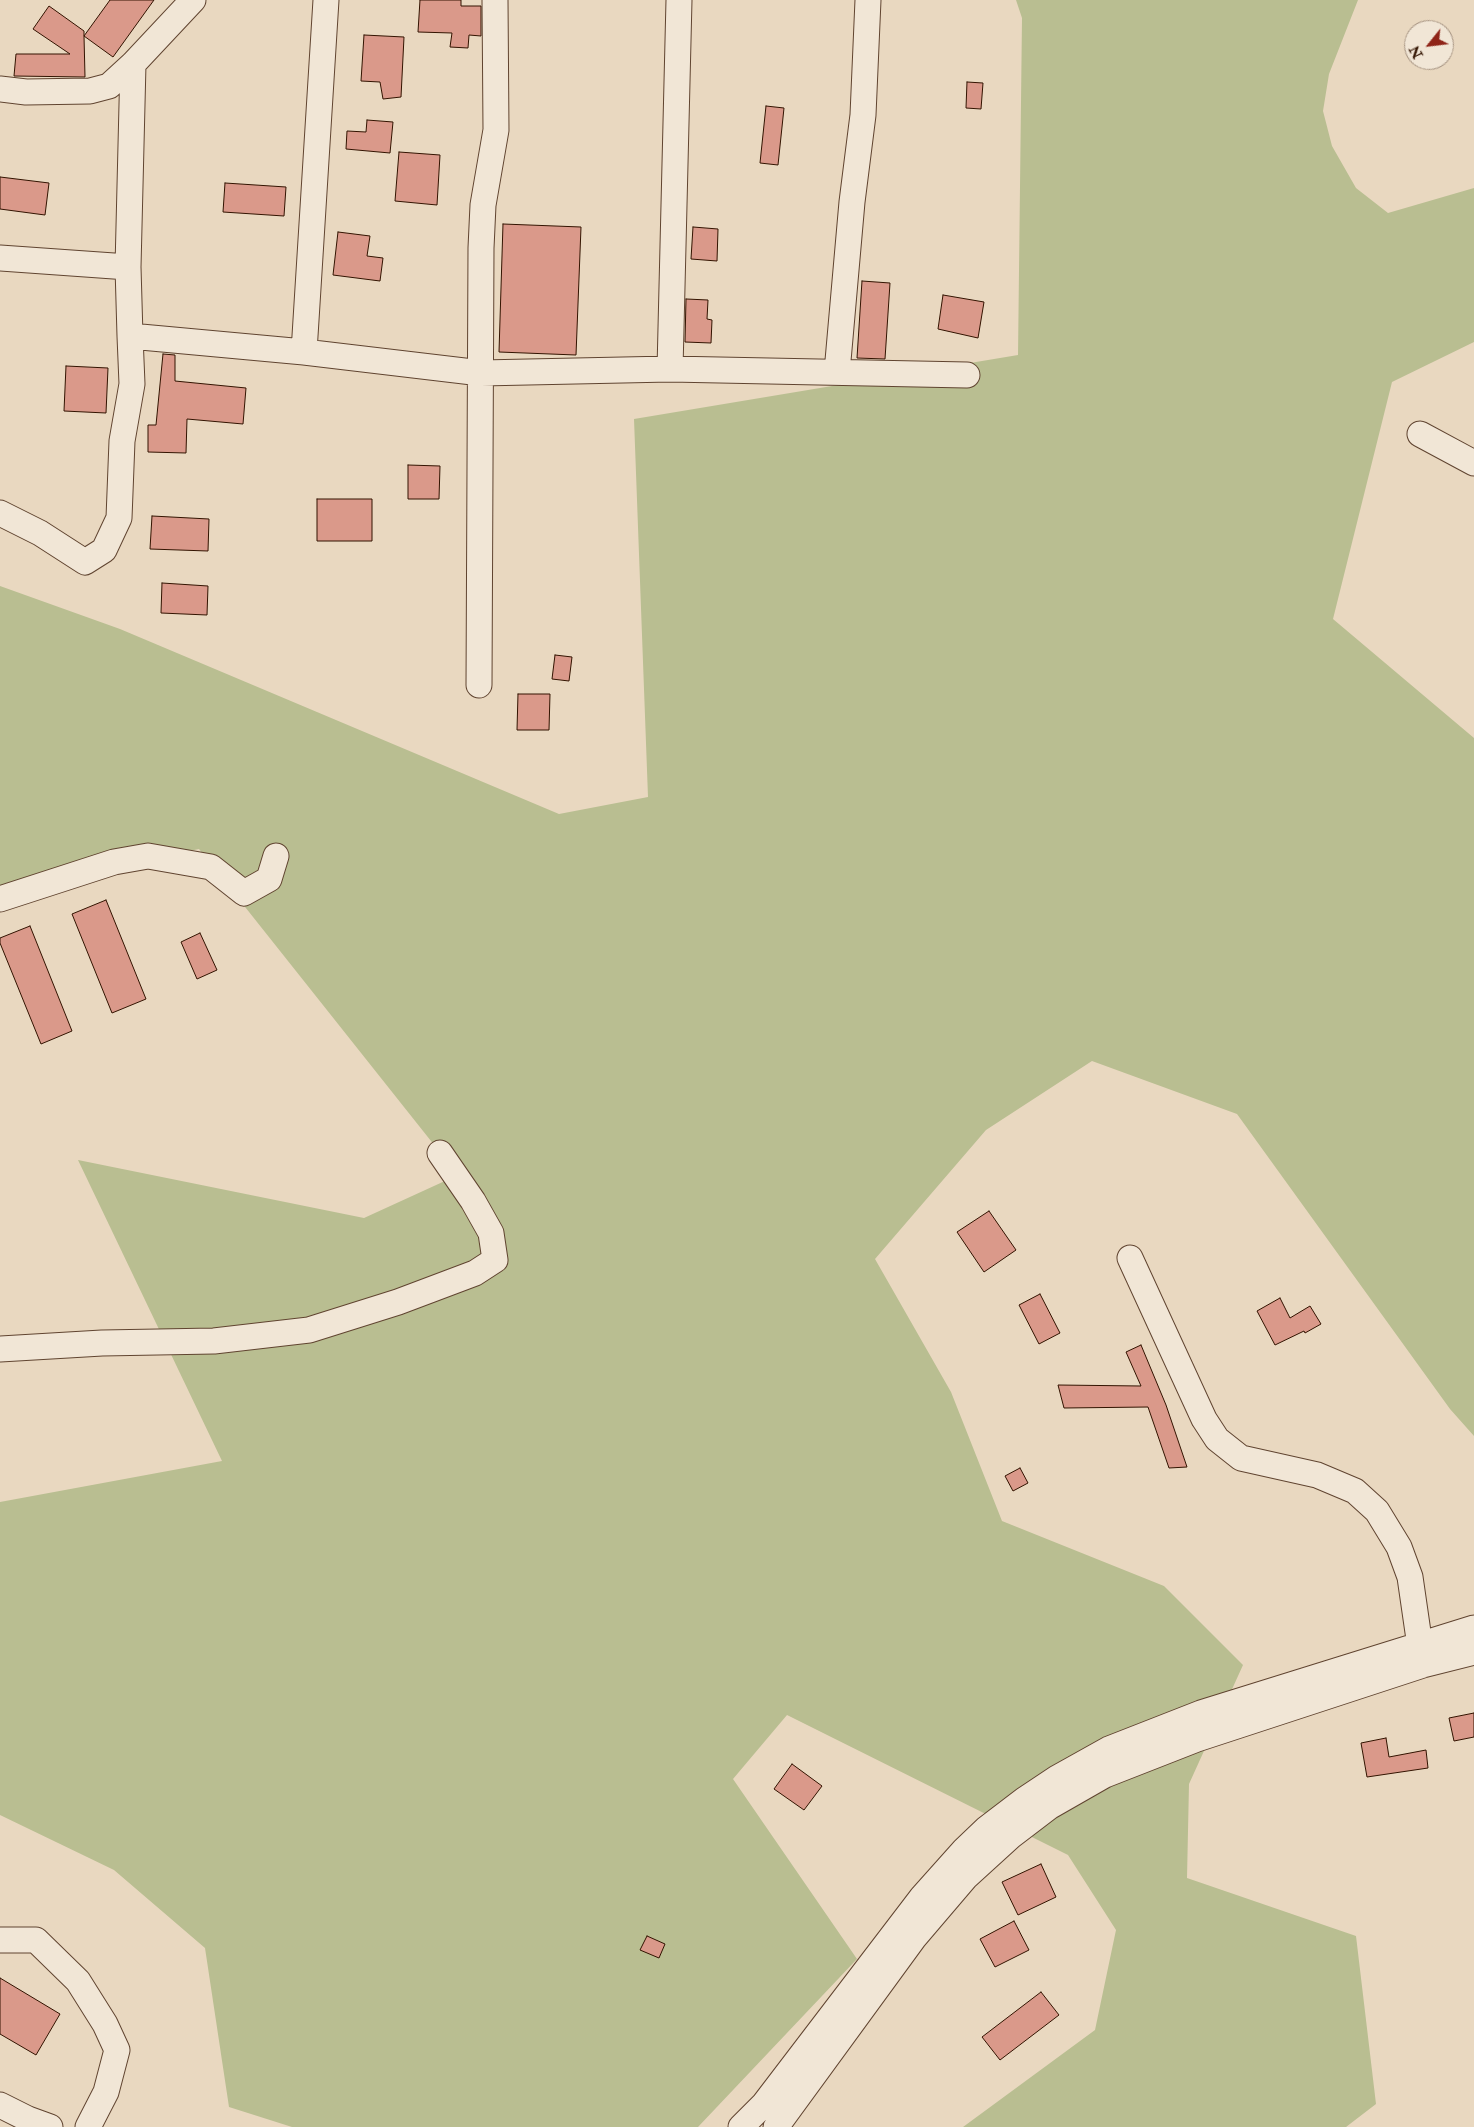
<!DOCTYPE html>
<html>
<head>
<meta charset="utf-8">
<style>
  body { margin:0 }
  #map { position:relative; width:1474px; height:2127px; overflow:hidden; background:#e9d8c0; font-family:"IM FELL Double Pica",serif }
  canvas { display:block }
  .north { position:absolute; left:1404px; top:20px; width:50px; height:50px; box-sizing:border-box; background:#f1e6d6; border:1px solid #a59280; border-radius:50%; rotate:241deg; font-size:14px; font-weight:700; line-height:20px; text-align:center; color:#321300 }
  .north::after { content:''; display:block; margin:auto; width:18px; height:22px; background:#8f2418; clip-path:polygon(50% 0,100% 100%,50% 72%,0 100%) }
</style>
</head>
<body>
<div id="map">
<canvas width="1474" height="2127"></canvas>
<div class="north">N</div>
</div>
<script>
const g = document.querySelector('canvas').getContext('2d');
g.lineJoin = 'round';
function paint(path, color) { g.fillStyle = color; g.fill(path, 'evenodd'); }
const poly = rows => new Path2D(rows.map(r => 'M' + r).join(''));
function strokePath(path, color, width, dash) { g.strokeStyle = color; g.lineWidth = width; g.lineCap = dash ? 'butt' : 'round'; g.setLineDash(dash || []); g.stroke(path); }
paint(poly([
  [1016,0,1358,0,1329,74,1323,111,1332,146,1356,188,1388,213,1474,188,1474,342,1392,382,1333,619,1474,738,1474,1436,1450,1409,1237,1114,1092,1061,986,1130,875,1259,951,1392,1002,1521,1164,1586,1243,1665,1189,1784,1187,1878,1356,1936,1376,2104,1346,2127,963,2127,1095,2030,1116,1930,1068,1855,787,1715,733,1779,857,1959,698,2127,292,2127,229,2107,205,1948,114,1870,0,1815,0,1502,222,1461,78,1160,364,1218,458,1175,199,849,0,890,0,586,120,629,559,814,648,797,634,419,1018,355,1022,18]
]), '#b9be91');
const building = poly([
  [110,0,154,0,113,57,84,36,85,77,14,76,16,54,70,54,33,29,49,6,84,31,84,36,110,0],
  [420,0,461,0,461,6,481,6,481,36,469,35,468,48,450,47,452,33,418,32,420,0],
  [364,35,404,37,401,97,383,99,380,82,361,81,364,35],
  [967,82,983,83,981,109,966,108,967,82],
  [766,106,784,108,778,165,760,163,766,106],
  [367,120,393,122,390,153,346,149,347,131,366,132,367,120],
  [399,152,440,155,437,205,395,201,399,152],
  [0,177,49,183,45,215,0,209,0,177],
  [225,183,286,187,284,216,223,212,225,183],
  [503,224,581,227,576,355,499,352,503,224],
  [693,227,718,229,717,261,691,259,693,227],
  [338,232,370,236,367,256,383,258,380,281,333,275,338,232],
  [862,281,890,283,885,359,857,358,862,281],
  [943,295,984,302,978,338,938,329,943,295],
  [686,299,708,300,707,319,712,320,711,343,685,342,686,299],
  [163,354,175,355,175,381,246,388,243,424,187,419,186,453,148,452,148,425,156,425,163,354],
  [66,366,108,368,106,413,64,411,66,366],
  [408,465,440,466,439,499,408,499,408,465],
  [317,499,372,499,372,541,317,541,317,499],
  [152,516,209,519,208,551,150,549,152,516],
  [162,583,208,586,207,615,161,613,162,583],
  [555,655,572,657,569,681,552,679,555,655],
  [518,694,550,694,549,730,517,730,518,694],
  [106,900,146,999,112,1013,72,914,106,900],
  [30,926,72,1031,41,1044,0,943,0,938,30,926],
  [200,933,217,970,197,979,181,942,200,933],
  [989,1211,1016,1250,984,1272,957,1232,989,1211],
  [1040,1294,1060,1333,1039,1344,1019,1305,1040,1294],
  [1280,1298,1290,1318,1310,1306,1321,1324,1305,1333,1304,1331,1275,1345,1257,1311,1280,1298],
  [1141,1345,1166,1405,1187,1467,1169,1468,1148,1407,1064,1408,1058,1385,1141,1386,1126,1352,1141,1345],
  [1020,1468,1028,1483,1013,1491,1005,1476,1020,1468],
  [1474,1713,1474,1737,1454,1741,1449,1718,1474,1713],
  [1386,1738,1389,1757,1426,1750,1428,1768,1367,1777,1361,1743,1386,1738],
  [792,1764,822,1786,804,1810,774,1789,792,1764],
  [1041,1864,1056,1897,1018,1915,1002,1882,1041,1864],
  [1014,1921,1029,1950,995,1967,980,1939,1014,1921],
  [647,1936,665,1944,659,1958,640,1950,647,1936],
  [0,1978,60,2014,36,2055,0,2034,0,1978],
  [1041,1992,1059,2015,1000,2060,982,2037,1041,1992]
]);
paint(building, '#da998a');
strokePath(building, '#321300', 1);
const minor = poly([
  [0,89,26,92,90,91,109,86,133,64,193,0],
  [0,258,128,267,130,336,304,352,481,373,670,369,967,375],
  [128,267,133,64],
  [304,352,326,0],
  [670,369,679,0],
  [837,372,852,202,863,115,868,0],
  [1420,434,1474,463],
  [0,513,40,533,85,562,104,550,119,518,122,441,132,384,130,336],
  [479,685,481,248,483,205,496,130,495,0],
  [0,899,114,862,148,856,211,867,244,893,269,879,276,856],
  [1130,1258,1204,1419,1217,1439,1241,1458,1317,1475,1355,1491,1377,1511,1399,1547,1410,1577,1422,1660],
  [0,1349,102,1343,214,1341,309,1330,398,1302,475,1273,495,1260,491,1233,473,1201,440,1153],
  [0,1940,36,1940,78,1981,105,2024,117,2050,106,2092,88,2127],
  [0,2105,28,2119,50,2127],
  [741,2127,764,2104,922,1897,964,1850,986,1829,1024,1800,1057,1778,1109,1749,1201,1713,1474,1628],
  [776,2127,914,1938,966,1877,1011,1836,1049,1807,1105,1775,1197,1739,1423,1665,1474,1652]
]);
strokePath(minor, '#604430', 27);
strokePath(minor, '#f1e6d6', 25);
</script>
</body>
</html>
